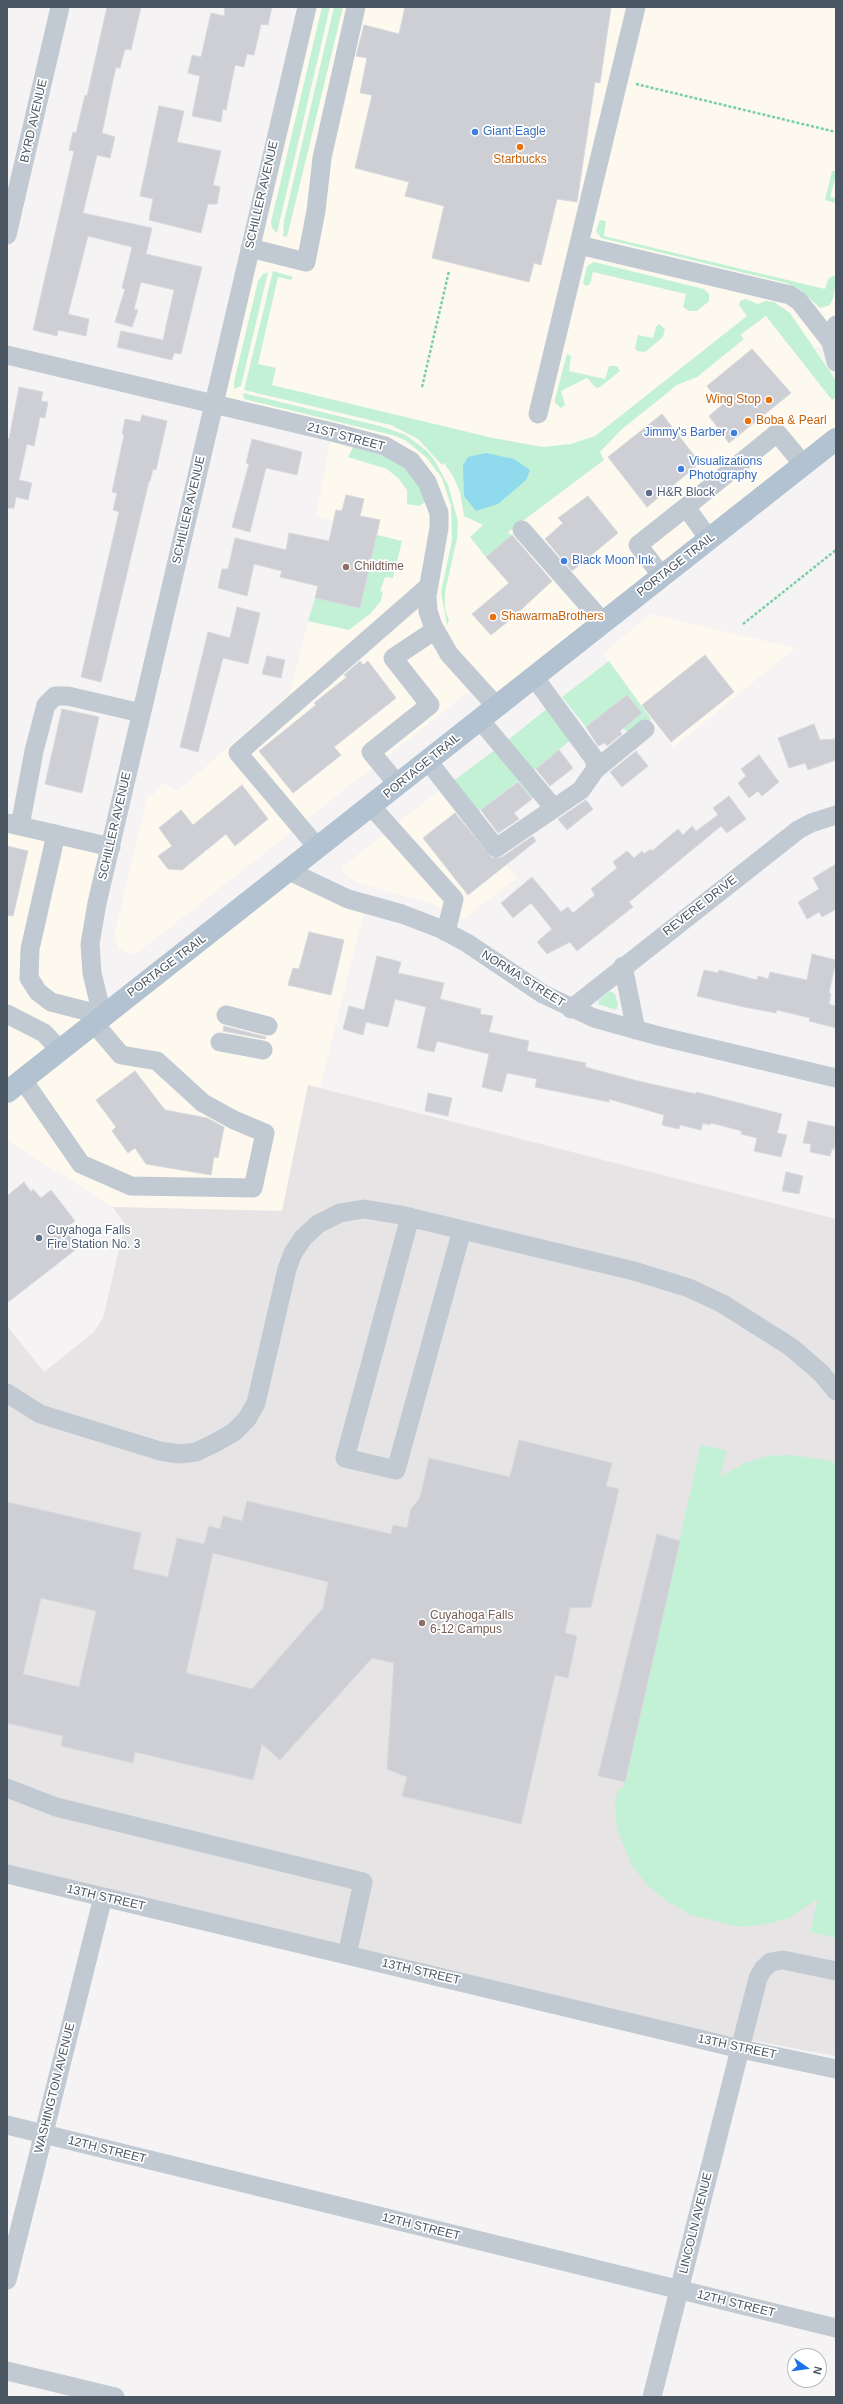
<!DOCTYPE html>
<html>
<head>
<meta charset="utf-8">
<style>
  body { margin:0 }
  #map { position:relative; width:843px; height:2404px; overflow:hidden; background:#f5f3f3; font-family:Helvetica,sans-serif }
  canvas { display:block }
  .frame { position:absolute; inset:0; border:8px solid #4a5661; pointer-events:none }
  .north { position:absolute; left:787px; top:2348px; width:40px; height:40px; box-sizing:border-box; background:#fff; border:1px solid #b7bbc0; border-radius:50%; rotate:103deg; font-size:11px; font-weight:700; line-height:16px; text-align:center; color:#4a5661 }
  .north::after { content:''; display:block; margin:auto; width:14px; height:18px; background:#1a73e8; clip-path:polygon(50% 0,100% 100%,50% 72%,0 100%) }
</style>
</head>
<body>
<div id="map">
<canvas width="843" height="2404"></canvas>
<div class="frame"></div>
<div class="north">N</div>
</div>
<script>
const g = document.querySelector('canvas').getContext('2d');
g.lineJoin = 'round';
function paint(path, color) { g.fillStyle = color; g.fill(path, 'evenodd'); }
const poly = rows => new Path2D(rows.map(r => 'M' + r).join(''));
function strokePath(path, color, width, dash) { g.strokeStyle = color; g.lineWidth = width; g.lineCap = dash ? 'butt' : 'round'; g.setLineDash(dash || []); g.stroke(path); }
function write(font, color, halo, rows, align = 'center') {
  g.font = font + ' Helvetica,sans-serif'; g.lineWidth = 3.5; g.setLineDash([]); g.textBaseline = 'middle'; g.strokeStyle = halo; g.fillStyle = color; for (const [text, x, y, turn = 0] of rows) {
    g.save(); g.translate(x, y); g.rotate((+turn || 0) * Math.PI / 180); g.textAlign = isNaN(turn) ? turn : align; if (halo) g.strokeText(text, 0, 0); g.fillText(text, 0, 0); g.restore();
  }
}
paint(poly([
  [307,7,836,7,836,343,831,342,815,348,836,379,836,439,497,707,477,685,153,941,135,953,129,954,119,948,114,936,148,794,153,795,162,783,178,791,290,693,334,521,316,516,332,432,213,404],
  [650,614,795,648,673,748,603,654],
  [442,788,517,878,463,919,432,904,357,882,348,877,341,868],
  [7,823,111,847,97,903,102,1015,289,871,366,904,320,1088,308,1086,282,1211,113,1207,7,1140]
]), '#fdf9ef');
paint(poly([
  [308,1085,836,1219,836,2056,576,2008,7,1874,7,1326,44,1372,94,1332,103,1318,125,1224,113,1207,282,1211]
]), '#e6e4e5');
paint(poly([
  [322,7,330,7,277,233,272,228,271,222],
  [334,7,343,7,287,237,283,236,284,221],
  [832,171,836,171,836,176,830,197,836,198,836,203,825,200],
  [600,220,606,221,604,236,825,289,829,278,834,276,836,277,834,295,830,305,820,308,801,290,786,283,601,238,596,231],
  [594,262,704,289,709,294,709,301,697,311,689,311,683,307,686,294,593,272,590,284,586,286,583,283,587,266],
  [273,271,293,277,291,280,278,277,258,364,276,368,272,385,493,438,543,447,571,444,595,436,747,316,739,305,740,301,745,299,758,304,765,301,774,302,790,313,835,379,836,397,832,400,766,316,740,335,744,339,697,377,677,385,622,429,600,452,604,460,508,532,511,536,486,557,470,537,483,525,464,516,460,492,453,476,444,463,442,465,418,439,391,425,244,390],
  [268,272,241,386,234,389,234,382,258,281,263,274],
  [659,324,665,329,663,337,645,352,637,351,635,348,638,335,653,338,656,327],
  [567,354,571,356,569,371,605,379,609,366,617,366,620,371,600,387,596,388,587,378,561,391,565,405,561,408,555,403,555,399],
  [243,393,380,426,406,435,427,451,435,461,448,485,458,522,457,539,445,592,445,609,449,621,447,625,441,592,452,540,451,506,442,478,426,457,405,440,392,435,244,399],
  [353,447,385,456,407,470,415,478,427,501,419,506,407,504,407,490,399,479,387,469,348,457],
  [377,535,402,541,393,578,385,577,380,591,383,592,381,601,371,613,349,630,308,621,315,598,360,608],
  [609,661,651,719,632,736,623,728,642,713,627,695,586,727,562,697],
  [554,703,572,739,533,771,507,741],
  [500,746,537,795,532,799,518,781,477,813,451,783],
  [610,991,615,994,618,1005,616,1010,598,1004,599,1000],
  [701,1445,727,1451,720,1477,745,1463,767,1456,790,1455,827,1460,836,1464,836,1938,810,1932,818,1899,789,1918,767,1924,740,1927,691,1915,667,1901,648,1886,631,1864,617,1829,615,1805,618,1788,623,1789]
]), '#c3f1d5');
paint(poly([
  [486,453,514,459,530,470,526,480,498,504,476,511,464,496,463,465,468,457]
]), '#90daee');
const building = poly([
  [107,7,141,7,131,50,125,49,120,68,116,67,110,94,102,133,115,137,110,158,97,155,83,213,152,228,146,254,202,267,181,354,174,353,172,360,117,347,121,331,163,340,174,290,141,282,134,309,138,310,132,327,115,322,125,289,122,288,132,247,88,236,68,314,89,319,86,336,58,330,57,336,33,330,74,151,69,150,73,132,76,133,85,95,87,96,107,7],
  [225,7,272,7,268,25,261,24,254,55,247,54,244,67,235,65,226,110,223,109,221,122,192,116,200,76,188,73,192,55,201,57,211,13,224,16,225,7],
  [405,7,611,7,600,83,595,82,577,202,557,199,541,265,534,263,529,282,432,258,444,206,405,196,409,182,355,168,372,95,360,93,367,58,356,56,364,25,399,34,405,7],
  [159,106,184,111,177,142,221,151,213,185,220,187,217,204,208,204,201,233,149,220,153,199,140,196,159,106],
  [752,349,791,393,729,443,709,416,722,405,707,386,752,349],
  [19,387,43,392,41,401,48,402,45,418,40,417,34,446,27,444,19,480,32,483,28,500,16,497,14,508,7,508,7,438,9,439,19,387],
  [662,414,700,463,647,507,608,457,662,414],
  [142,415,167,421,156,470,153,469,150,481,149,481,101,682,81,677,119,512,113,510,117,493,112,492,124,435,122,434,125,419,140,422,142,415],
  [252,439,302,452,297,475,266,468,250,532,232,527,249,464,246,463,252,439],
  [346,495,364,499,360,516,380,520,360,608,315,598,318,586,280,577,282,571,254,564,247,596,218,588,222,569,228,569,235,538,286,550,289,533,329,541,336,510,342,511,346,495],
  [588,496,618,533,572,571,545,539,563,523,558,518,588,496],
  [512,535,552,581,511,619,491,635,472,614,509,583,486,557,512,535],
  [237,607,260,613,248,664,223,658,198,752,180,747,208,632,230,638,237,607],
  [705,655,734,692,671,742,642,705,705,655],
  [267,656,285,660,281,678,262,674,267,656],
  [360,661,363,665,368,661,396,698,334,747,341,755,293,793,259,751,316,705,314,703,347,677,344,675,360,661],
  [627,695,642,713,620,731,622,734,607,746,605,743,598,746,586,727,627,695],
  [62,709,99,717,82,793,45,784,62,709],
  [814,724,820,740,836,739,836,760,808,770,805,763,789,768,778,738,814,724],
  [559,750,573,768,550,786,536,769,559,750],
  [636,751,648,766,622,787,610,772,636,751],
  [759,755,779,782,762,796,758,791,749,798,738,783,746,776,741,769,759,755],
  [518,782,532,799,514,813,519,819,498,833,481,810,518,782],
  [242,785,268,819,235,846,226,834,182,870,168,869,158,856,172,846,159,828,181,810,193,825,242,785],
  [729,796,746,819,727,833,721,826,629,902,633,907,577,951,570,942,547,954,537,942,552,929,531,903,513,918,501,903,532,877,561,912,568,907,573,913,595,895,591,889,617,868,613,862,627,851,634,858,642,851,644,854,651,849,652,851,678,829,683,835,692,826,696,831,718,815,713,808,729,796],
  [586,800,593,809,567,830,558,819,586,800],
  [455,813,492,858,502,857,533,836,536,841,468,895,423,838,455,813],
  [7,846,28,851,13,916,7,915,7,846],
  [836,864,836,909,822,917,819,912,807,919,798,902,819,889,813,878,836,864],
  [309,932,344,940,331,995,288,985,293,968,299,969,309,932],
  [812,954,836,960,829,993,831,994,829,1004,836,1006,836,1028,809,1021,810,1018,777,1010,776,1013,744,1007,697,996,704,970,718,973,719,970,757,980,758,976,768,979,770,972,807,980,812,954],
  [377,956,401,962,398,973,444,983,440,999,481,1009,480,1014,493,1016,489,1032,529,1041,527,1051,586,1063,585,1067,638,1081,696,1094,696,1092,782,1114,777,1133,787,1135,781,1157,754,1151,757,1138,741,1134,742,1131,711,1123,710,1125,703,1123,701,1130,680,1125,679,1129,662,1125,664,1115,609,1099,609,1102,535,1087,537,1079,507,1073,502,1092,482,1087,489,1054,437,1041,434,1052,417,1048,426,1007,395,999,388,1027,366,1022,363,1035,343,1029,349,1006,364,1010,377,956],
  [224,1026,266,1037,265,1039,223,1031,224,1026],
  [135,1071,165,1110,207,1118,224,1127,218,1158,214,1157,211,1175,146,1164,135,1148,128,1153,112,1131,116,1127,96,1100,135,1071],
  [428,1093,452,1098,448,1116,425,1111,428,1093],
  [808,1121,836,1127,834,1149,832,1149,830,1156,810,1152,811,1144,803,1143,808,1121],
  [786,1172,803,1176,799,1194,782,1191,786,1172],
  [24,1182,31,1192,33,1189,41,1198,51,1190,75,1221,64,1229,79,1247,7,1303,7,1196,24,1182],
  [519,1440,612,1463,606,1486,619,1489,591,1607,570,1608,565,1633,577,1636,568,1678,555,1675,521,1824,402,1796,407,1777,387,1769,394,1663,372,1658,280,1760,262,1744,253,1780,135,1752,133,1763,61,1746,63,1736,7,1723,7,1502,141,1533,133,1569,168,1577,177,1538,204,1544,209,1526,220,1529,223,1516,242,1521,247,1501,391,1534,393,1525,407,1528,411,1509,420,1498,429,1458,510,1477,519,1440],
  [213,1553,328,1582,323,1608,252,1689,186,1673,213,1553],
  [41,1598,96,1611,79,1687,23,1674,41,1598],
  [657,1534,680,1541,625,1782,598,1776,657,1534]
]);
paint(building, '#cdcfd5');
strokePath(building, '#d7d9de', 1);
strokePath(poly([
  [636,84,836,132],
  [422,387,449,271],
  [743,624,836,550]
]), '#7ad0a6', 2.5, [3, 2]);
strokePath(poly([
  [7,235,60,7],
  [579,245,790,295,799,301,831,342,836,343],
  [250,248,306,262,316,211,322,158,356,7],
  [836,325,831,342,836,362],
  [7,355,332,432,385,446,411,461,427,482,439,513,439,528,427,596,428,611,433,626,449,654,497,707],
  [538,414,636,7],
  [522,530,603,622],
  [709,539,686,507,777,433,804,465],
  [662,576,638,545,686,507],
  [480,720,554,808],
  [428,761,496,848,581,790,595,770,595,760,534,677],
  [595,770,645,729],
  [398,785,371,752,430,705,393,658,435,630],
  [371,806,454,899,446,932],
  [7,823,111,847],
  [20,826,34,751,46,705,55,696,68,696,141,713],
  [56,834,30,949,29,978,38,992,51,1002,102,1015,92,973,90,944,97,903,307,7],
  [318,848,238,753,428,587],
  [289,871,348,899,402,914,441,929,467,943,543,994,594,1018,659,1036,836,1078],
  [623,966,636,1030],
  [571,1009,798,830,811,823,836,815],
  [7,1014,44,1033,60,1050],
  [226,1015,268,1026],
  [220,1042,263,1050],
  [23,1080,81,1164,131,1186,253,1188,265,1133,234,1120,203,1103,157,1061,121,1055,93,1022],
  [410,1217,345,1458,396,1470,462,1230],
  [7,1393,40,1414,160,1451,179,1454,196,1452,215,1443,234,1432,247,1419,256,1403,287,1269,293,1253,303,1238,318,1224,340,1213,364,1209,400,1215,634,1271,689,1288,723,1304,791,1347,821,1373,836,1391],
  [7,1788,56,1807,363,1882,347,1955],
  [7,1874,741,2049,836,2069],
  [7,2125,836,2328],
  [7,2280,103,1897],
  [7,2371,115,2397],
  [652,2397,758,1978,763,1969,771,1962,783,1960,836,1971]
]), '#c1cad2', 19);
strokePath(poly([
  [7,1092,836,439]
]), '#b3c2d1', 22);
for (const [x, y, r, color] of [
  [475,132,4,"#3f7fe0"],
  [520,147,4,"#e8710a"],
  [769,400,4,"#e8710a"],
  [748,421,4,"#e8710a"],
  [734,433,4,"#3f7fe0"],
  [681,469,4,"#3f7fe0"],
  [649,493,4,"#5c6f8a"],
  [564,561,4,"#3f7fe0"],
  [346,567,4,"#8d6e63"],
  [493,617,4,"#e8710a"],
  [39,1238,4,"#5c6f8a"],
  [422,1623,4,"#8d6e63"]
]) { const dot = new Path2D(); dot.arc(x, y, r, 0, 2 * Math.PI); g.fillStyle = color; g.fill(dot); strokePath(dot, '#fff', 1.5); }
write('12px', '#4a5661', '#fff', [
  ["BYRD AVENUE",34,121,-77],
  ["SCHILLER AVENUE",262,195,-77],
  ["21ST STREET",346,437,15],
  ["SCHILLER AVENUE",189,510,-77],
  ["PORTAGE TRAIL",676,565,-38],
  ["PORTAGE TRAIL",422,766,-39],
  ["SCHILLER AVENUE",115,826,-77],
  ["REVERE DRIVE",700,906,-38],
  ["PORTAGE TRAIL",167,966,-37],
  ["NORMA STREET",523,979,32],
  ["13TH STREET",106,1898,13],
  ["13TH STREET",421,1972,13],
  ["13TH STREET",737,2047,12],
  ["WASHINGTON AVENUE",55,2088,-76],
  ["12TH STREET",107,2150,14],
  ["LINCOLN AVENUE",696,2223,-76],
  ["12TH STREET",421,2227,14],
  ["12TH STREET",736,2304,14]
]);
write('12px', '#366cbe', '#fff', [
  ["Giant Eagle",483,132],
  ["Jimmy's Barber",726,433,"right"],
  ["Visualizations",689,462],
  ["Photography",689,476],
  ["Black Moon Ink",572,561]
], 'left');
write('12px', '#c56008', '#fff', [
  ["Starbucks",520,160,"center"],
  ["Wing Stop",761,400,"right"],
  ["Boba & Pearl",756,421],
  ["ShawarmaBrothers",501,617]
], 'left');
write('12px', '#4e5e75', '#fff', [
  ["H&R Block",657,493],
  ["Cuyahoga Falls",47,1231],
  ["Fire Station No. 3",47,1245]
], 'left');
write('12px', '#785e54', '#fff', [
  ["Childtime",354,567],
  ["Cuyahoga Falls",430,1616],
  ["6-12 Campus",430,1630]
], 'left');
</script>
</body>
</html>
